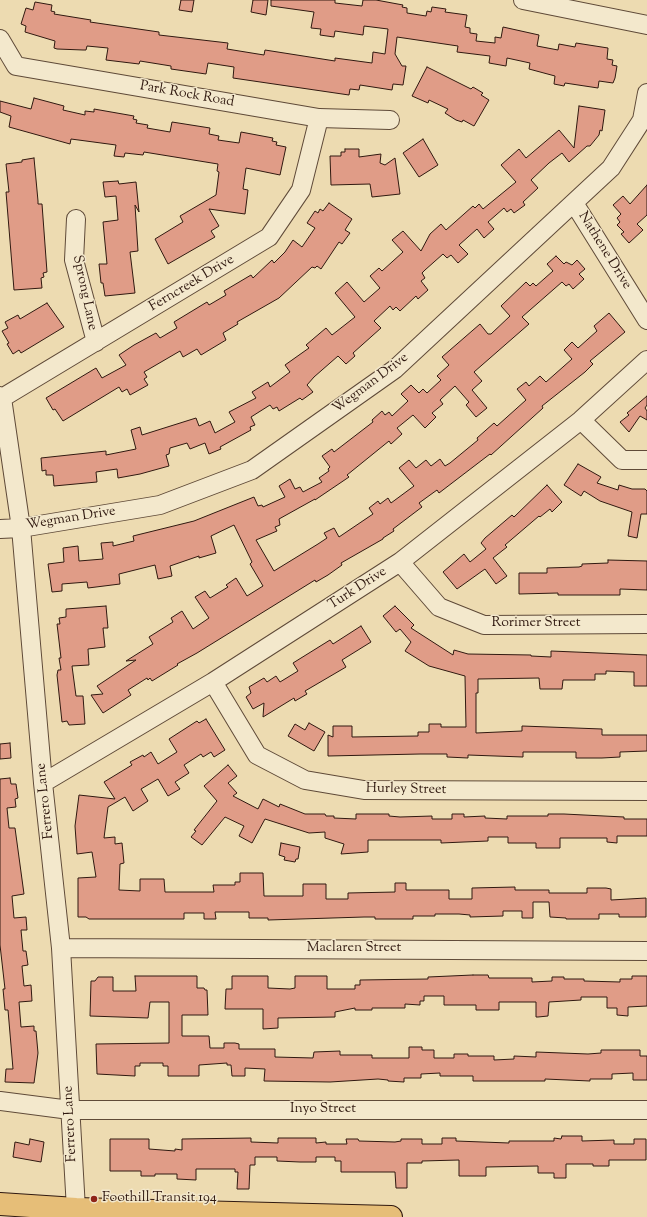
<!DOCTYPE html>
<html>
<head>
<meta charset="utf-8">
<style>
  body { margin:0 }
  canvas { display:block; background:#eddbb1 }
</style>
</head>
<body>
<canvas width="647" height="1217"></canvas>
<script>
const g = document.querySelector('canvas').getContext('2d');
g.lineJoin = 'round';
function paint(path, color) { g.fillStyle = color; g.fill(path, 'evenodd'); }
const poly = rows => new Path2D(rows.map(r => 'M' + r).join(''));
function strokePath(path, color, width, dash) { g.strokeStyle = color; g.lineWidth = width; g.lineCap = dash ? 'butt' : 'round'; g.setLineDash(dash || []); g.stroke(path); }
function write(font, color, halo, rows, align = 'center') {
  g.font = font + ' "Sorts Mill Goudy",serif'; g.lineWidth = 3; g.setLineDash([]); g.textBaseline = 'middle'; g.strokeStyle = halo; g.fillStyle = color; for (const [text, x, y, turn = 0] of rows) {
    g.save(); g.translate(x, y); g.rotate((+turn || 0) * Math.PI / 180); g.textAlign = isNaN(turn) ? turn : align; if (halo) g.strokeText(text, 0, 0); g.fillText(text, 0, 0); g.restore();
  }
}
const building = poly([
  [181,0,194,0,192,12,179,10,181,0],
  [253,0,268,0,266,15,251,12,253,0],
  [271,0,335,0,335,3,362,6,363,0,376,0,403,5,402,7,407,8,407,13,426,16,427,11,431,12,432,7,446,9,445,12,467,15,465,27,470,28,470,33,477,34,476,41,495,43,495,37,501,38,503,27,539,35,537,46,558,50,559,44,575,47,576,43,608,48,607,59,613,60,612,65,617,66,615,78,613,83,599,81,598,88,565,83,564,86,554,84,555,76,529,69,530,63,507,58,506,66,489,63,490,56,457,52,458,46,397,37,395,54,402,66,406,66,403,85,393,84,392,90,360,85,359,90,350,89,349,95,233,78,234,67,208,63,206,74,171,69,171,66,140,61,139,64,106,60,108,48,87,46,86,50,83,50,57,49,54,48,55,41,25,32,26,26,21,24,26,8,33,10,35,2,52,5,51,11,55,12,54,14,91,20,90,22,159,32,159,35,228,43,227,49,264,55,265,50,335,61,335,58,372,63,373,52,385,54,388,29,364,26,363,35,335,31,334,37,320,35,321,29,311,28,314,12,271,6,271,0],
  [427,67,471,89,473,87,483,93,481,95,489,100,474,126,463,120,462,122,456,120,445,113,448,109,429,100,428,103,412,96,427,67],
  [34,98,64,106,63,110,85,115,85,111,94,112,94,109,134,116,133,119,137,120,136,123,148,125,147,128,170,132,172,122,210,128,209,134,219,136,218,140,239,143,241,132,273,138,272,141,277,142,276,145,286,147,280,175,246,168,243,189,248,190,245,214,209,209,219,226,211,231,215,237,168,264,155,239,183,222,180,216,216,195,219,172,217,171,218,164,144,152,143,155,125,153,124,157,114,156,116,145,71,139,70,144,9,127,11,116,0,112,0,101,31,109,34,98],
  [579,106,605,110,602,131,600,130,599,135,590,146,587,146,569,162,562,153,549,163,531,180,538,188,523,202,525,205,514,213,511,209,507,212,504,208,488,222,494,229,484,238,477,229,459,245,468,254,458,263,451,255,447,258,443,254,425,270,422,273,425,278,421,281,428,290,418,299,416,296,400,311,396,307,393,310,390,306,374,321,381,328,353,353,355,356,346,364,338,356,314,377,307,385,313,392,302,400,300,398,279,411,277,407,273,409,270,405,251,417,255,425,250,427,251,430,220,447,221,449,209,454,205,443,190,449,187,443,170,448,169,454,166,455,169,466,140,474,118,478,117,469,96,472,97,482,54,486,53,475,46,475,46,470,42,471,41,458,106,451,106,455,136,449,131,430,140,427,142,435,196,418,199,426,210,421,215,433,235,422,229,412,256,398,252,392,268,382,270,387,290,372,285,365,309,348,306,345,326,328,332,335,355,317,335,293,347,282,364,302,380,288,370,276,379,268,382,271,403,252,392,240,403,231,421,251,430,234,441,224,446,230,473,206,475,208,479,204,483,209,516,182,501,165,519,149,526,158,559,130,574,148,579,106],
  [423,139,438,165,419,177,403,153,423,139],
  [345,149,359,149,359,157,381,154,380,163,385,165,395,158,400,194,372,197,370,184,331,185,330,156,341,156,341,152,345,152,345,149],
  [34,158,38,201,38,204,42,204,47,272,43,273,44,277,41,278,42,288,14,290,6,192,9,192,6,164,22,162,22,160,34,158],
  [118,181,119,184,136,182,139,212,135,205,138,251,130,252,135,293,105,296,103,283,101,283,99,264,107,264,103,222,118,220,116,196,105,197,103,182,118,181],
  [647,185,647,215,637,224,643,230,629,243,621,234,624,232,617,225,620,222,617,218,621,214,613,205,623,196,630,204,647,185],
  [329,203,352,219,345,230,350,233,342,244,339,242,321,269,317,266,315,268,312,267,279,298,237,322,238,324,223,333,226,340,201,355,197,349,183,357,180,351,144,372,147,377,144,379,148,385,130,395,127,389,122,392,119,387,63,421,55,409,53,410,46,398,96,368,102,378,126,365,119,355,134,345,156,333,160,338,177,328,174,322,207,302,209,305,226,295,224,291,251,275,253,278,272,260,274,263,285,252,293,240,302,247,315,228,307,223,315,211,318,213,320,209,323,211,329,203],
  [556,256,564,264,566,262,572,265,577,260,585,269,579,274,584,279,573,289,569,284,566,286,562,282,522,317,529,324,474,372,482,381,472,390,487,408,476,417,466,405,469,402,455,386,440,400,443,404,432,413,436,417,425,428,413,415,397,428,402,434,391,444,389,441,347,475,349,477,315,500,315,499,279,519,280,525,275,527,277,531,256,540,274,571,318,544,327,538,324,533,334,528,339,537,373,514,369,508,378,501,380,504,388,498,391,503,414,486,399,468,409,460,416,468,426,460,431,466,440,459,445,466,450,463,478,440,477,438,494,423,497,426,526,400,517,389,526,382,529,386,540,376,546,382,572,359,564,350,572,342,578,348,597,331,594,326,609,313,625,332,590,361,593,364,585,372,542,406,543,408,491,455,490,454,439,493,437,490,419,503,422,507,393,529,394,531,383,538,383,539,341,563,342,565,328,575,316,582,315,580,197,653,177,664,178,665,152,681,150,678,148,680,147,678,128,690,131,695,103,713,91,695,103,694,97,686,136,660,126,661,153,644,149,637,173,622,171,618,182,611,193,629,209,618,195,597,205,591,210,598,228,587,226,585,236,578,247,596,263,586,250,564,252,562,234,525,211,536,216,553,199,558,199,556,170,566,172,576,158,579,155,565,119,574,120,584,88,588,87,582,62,584,62,591,52,592,48,564,64,562,63,548,78,546,79,561,103,559,101,543,113,542,113,546,134,541,133,536,194,521,254,497,258,506,262,505,263,507,285,497,279,486,290,479,295,489,300,487,303,492,322,482,319,478,329,471,328,469,330,467,322,456,332,449,334,452,373,422,372,420,382,411,385,415,389,412,392,416,408,401,401,394,411,385,419,393,423,389,427,393,441,380,437,376,449,365,442,357,480,324,488,334,491,334,510,316,501,306,526,282,530,286,533,283,536,286,553,271,547,264,556,256],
  [47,303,64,327,21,353,19,350,13,354,7,344,9,343,2,331,8,328,5,322,18,315,20,319,47,303],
  [647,396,647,405,645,408,647,411,647,420,640,416,629,432,620,422,629,415,627,413,647,396],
  [578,464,601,477,597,483,618,490,619,485,632,489,645,489,647,491,647,514,641,514,637,538,628,536,632,512,600,501,584,491,581,496,564,485,578,464],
  [547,485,562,502,552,512,550,509,540,517,539,516,505,545,507,547,493,558,507,576,496,584,485,569,457,589,443,572,464,554,470,562,486,549,481,543,485,538,512,515,514,517,547,485],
  [608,560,647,561,647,590,620,589,620,595,558,595,558,593,519,594,519,573,547,573,547,568,579,567,582,566,582,564,608,563,608,560],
  [106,606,108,628,103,628,105,647,88,649,89,665,72,666,76,696,83,696,85,724,69,725,67,721,62,722,57,675,58,670,61,670,59,658,61,658,57,624,60,624,59,618,66,617,66,609,106,606],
  [395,606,414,625,411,628,453,655,454,650,468,654,531,655,531,656,551,657,551,651,647,655,647,686,634,686,634,672,606,671,606,674,595,674,595,680,563,680,562,689,540,689,539,678,478,679,478,693,476,693,476,733,522,731,522,726,602,729,602,735,647,735,647,751,620,752,620,757,602,758,576,758,576,752,523,752,523,757,468,755,468,758,447,757,447,754,420,754,328,756,328,735,333,737,333,726,352,726,352,737,418,736,418,732,429,732,429,724,441,724,441,727,466,727,465,676,429,666,405,651,411,642,400,629,396,632,383,616,395,606],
  [361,626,371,642,342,660,346,667,305,691,307,694,295,701,294,698,263,717,264,703,253,709,246,697,251,693,249,687,264,678,267,682,276,676,280,682,298,671,293,663,330,640,333,644,361,626],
  [206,719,225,750,214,757,211,752,203,757,201,754,184,765,189,773,175,782,180,789,168,796,158,779,141,789,148,801,133,811,125,797,108,807,104,838,115,837,115,844,122,843,124,863,120,864,119,890,140,891,140,879,164,879,165,892,214,892,213,885,235,885,235,882,240,882,240,873,263,873,264,896,303,896,303,884,326,884,326,899,348,899,348,893,395,892,395,883,406,883,406,890,449,890,449,899,472,899,472,888,515,887,515,890,549,890,549,893,587,893,587,888,606,888,611,889,611,900,646,898,646,917,619,917,619,914,599,914,599,919,566,919,566,918,550,917,549,902,533,902,533,918,522,918,522,911,503,911,503,916,470,917,470,915,459,914,435,914,435,916,413,916,413,919,375,919,375,917,364,917,268,920,268,918,249,918,249,912,215,912,216,919,204,919,204,913,184,913,184,919,89,919,86,917,78,917,78,878,96,877,92,852,77,854,75,826,79,795,115,799,104,782,132,765,130,762,143,755,144,757,151,752,158,764,177,752,169,739,197,721,199,723,206,719],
  [309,723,325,732,314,751,288,736,295,724,305,730,309,723],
  [10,743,11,758,0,759,0,744,10,743],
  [228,765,237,776,228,783,237,793,233,796,258,809,263,799,279,807,280,804,305,814,325,814,326,816,334,816,334,818,356,819,356,814,389,814,389,816,400,817,432,816,432,819,452,819,452,814,464,814,464,817,485,816,485,818,507,819,507,816,548,816,548,814,564,814,624,817,624,819,647,819,647,836,617,836,617,843,607,842,607,838,560,838,560,848,536,848,536,843,508,843,508,837,488,837,488,841,464,842,441,843,441,840,368,840,368,852,341,854,344,844,325,838,325,832,309,833,265,819,252,843,239,836,244,826,225,817,202,845,191,837,196,831,194,830,217,801,204,786,228,765],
  [10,778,11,784,16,784,18,798,15,799,16,807,7,808,9,828,15,828,24,894,12,896,14,918,26,917,27,930,21,930,23,951,26,951,28,965,22,966,24,986,31,985,32,1001,19,1002,21,1027,34,1026,34,1031,36,1031,38,1053,34,1083,5,1082,6,1069,13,1069,8,1010,5,1010,3,989,5,989,0,945,0,779,10,778],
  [281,843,300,847,298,859,296,859,295,862,284,860,285,857,279,855,281,843],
  [473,975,488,975,489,978,532,978,532,982,552,981,552,977,564,977,564,979,584,979,584,981,620,982,620,979,632,979,632,976,647,976,647,1006,628,1007,628,1016,617,1015,617,1008,607,1008,607,997,581,997,581,1000,549,1002,548,1016,538,1017,536,1017,536,1002,499,1002,499,1010,476,1010,476,1005,444,1005,444,996,424,996,424,1001,420,1001,420,1005,405,1004,405,1008,372,1008,372,1010,355,1010,355,1008,335,1012,335,1017,278,1018,278,1028,263,1029,263,1009,225,1009,226,989,232,989,232,976,268,976,268,988,290,989,295,988,295,976,327,976,327,989,355,989,355,985,360,985,360,980,428,979,428,977,473,975],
  [135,976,197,976,197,988,204,988,205,990,207,990,208,1015,182,1015,182,1036,209,1036,210,1048,224,1048,224,1043,235,1043,239,1044,239,1049,275,1049,275,1057,313,1058,314,1052,340,1051,340,1055,372,1055,372,1058,409,1058,409,1047,422,1047,422,1050,434,1050,434,1058,454,1058,454,1054,468,1054,468,1056,494,1056,494,1060,514,1059,514,1056,536,1057,536,1052,588,1054,601,1053,601,1050,640,1050,640,1056,647,1056,647,1080,633,1080,633,1073,612,1074,612,1079,590,1079,590,1081,545,1079,545,1081,473,1081,473,1076,440,1076,440,1073,421,1074,421,1078,404,1078,404,1082,388,1081,388,1080,378,1079,330,1082,264,1081,265,1069,245,1068,245,1076,232,1076,231,1065,227,1065,227,1063,199,1065,199,1076,168,1076,168,1066,163,1066,163,1063,140,1063,140,1066,135,1066,135,1076,97,1074,96,1044,169,1043,169,1002,150,1002,148,1018,90,1016,91,981,95,981,98,977,113,977,113,991,136,991,135,976],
  [562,1136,582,1136,582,1141,614,1140,614,1144,634,1144,634,1139,646,1139,646,1160,609,1160,609,1166,593,1166,593,1164,566,1164,566,1178,554,1178,554,1173,538,1173,538,1166,486,1167,486,1176,459,1176,459,1160,422,1161,422,1163,407,1163,407,1188,396,1188,395,1172,341,1172,341,1161,335,1161,335,1157,316,1157,316,1162,300,1162,277,1161,277,1157,255,1157,255,1165,250,1165,249,1189,237,1189,238,1172,235,1172,235,1169,196,1169,196,1180,177,1179,177,1174,155,1174,155,1176,141,1176,141,1171,110,1171,110,1139,149,1139,149,1149,175,1151,175,1149,182,1150,182,1139,251,1138,251,1142,278,1143,278,1138,316,1138,316,1143,326,1142,326,1144,347,1144,346,1139,358,1139,359,1141,395,1142,401,1141,401,1139,422,1139,422,1144,442,1144,442,1138,456,1138,456,1141,509,1143,509,1141,554,1141,554,1138,561,1139,562,1136],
  [30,1139,44,1142,41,1162,13,1157,15,1142,29,1145,30,1139]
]);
paint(building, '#e09c87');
strokePath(building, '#301910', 1);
const minor = poly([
  [523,0,647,25],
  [0,39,16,66,319,118,390,120],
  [574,203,647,320],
  [76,219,74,260,96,342],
  [0,396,2,398,21,528,43,783,61,948,76,1209],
  [2,398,269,237,301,190,319,118],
  [581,420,622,460,647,460],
  [0,529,21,528,160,505,252,470,395,369,611,168,642,120,647,93],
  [400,562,439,607,484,625,647,624],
  [213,682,257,755,305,780,364,790,647,791],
  [43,783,213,682,400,562,581,420,647,360],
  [61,948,647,951],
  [0,1101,70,1110,647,1110]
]);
const major = poly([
  [0,1204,76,1209,391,1217]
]);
strokePath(minor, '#5f4a38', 20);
strokePath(major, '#301910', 24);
strokePath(minor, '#f3e8cc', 18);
strokePath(major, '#e6be78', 22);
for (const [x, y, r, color] of [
  [94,1199,4,"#8f2418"]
]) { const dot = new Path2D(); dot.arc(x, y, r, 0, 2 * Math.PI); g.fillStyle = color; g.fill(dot); strokePath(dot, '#f3e8cc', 1.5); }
write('14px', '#301910', '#f3e8cc', [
  ["Park Rock Road",187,95,10],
  ["Nathene Drive",604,251,58],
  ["Ferncreek Drive",192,284,-31],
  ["Sprong Lane",84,293,78],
  ["Wegman Drive",371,384,-37],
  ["Wegman Drive",71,519,-9],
  ["Turk Drive",358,589,-33],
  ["Rorimer Street",536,624],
  ["Hurley Street",406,790,1],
  ["Ferrero Lane",46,801,-96],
  ["Maclaren Street",354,949],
  ["Inyo Street",323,1110],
  ["Ferrero Lane",71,1124,-93]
]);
write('14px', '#301910', '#f3e8cc', [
  ["Foothill Transit 194",102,1199]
], 'left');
</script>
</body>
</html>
